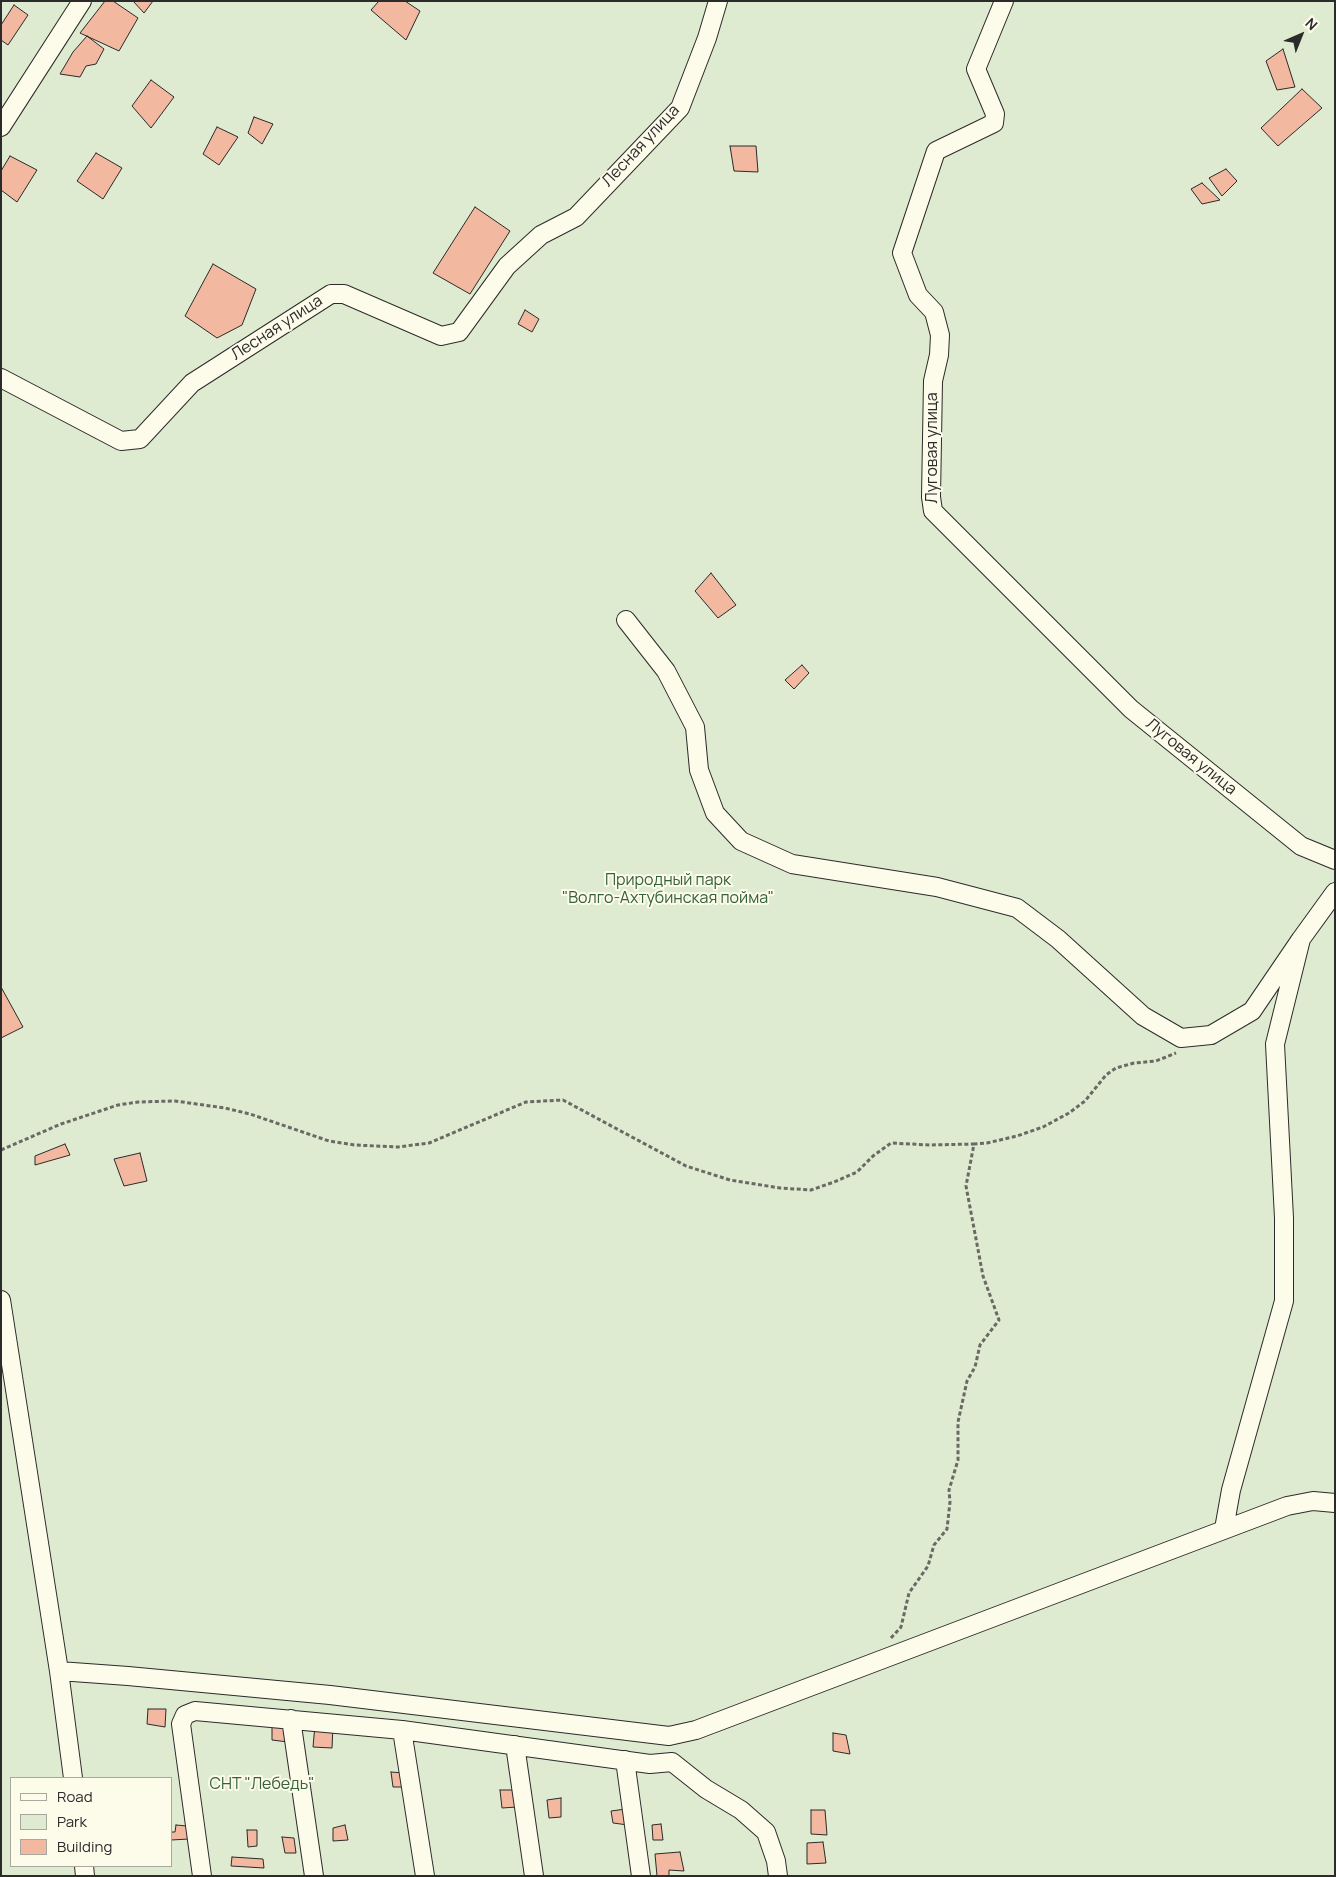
<!DOCTYPE html>
<html>
<head>
<meta charset="utf-8">
<style>
  body { margin:0 }
  #map { position:relative; width:1336px; height:1877px; overflow:hidden; background:#fdfbea; font-family:Manrope,sans-serif }
  canvas { display:block }
  .frame { position:absolute; inset:0; border:2px solid #2b2b2b; pointer-events:none }
  .legend { position:absolute; left:10px; top:1777px; width:162px; height:90px; box-sizing:border-box; background:#fdfbea; border:1px solid #a9a89e; margin:0; padding:6px 9px; list-style:none; font-size:15px; color:#2b2b2b }
  .legend li { display:flex; align-items:center; gap:10px; height:25px }
  .legend b { width:25px; border:1px solid #a9a89e }
  .north { position:absolute; left:1276px; top:10px; width:50px; height:50px; -webkit-text-stroke:4px #fdfbea; paint-order:stroke; rotate:44deg; font-size:14px; font-weight:700; line-height:20px; text-align:center; color:#2b2b2b }
  .north::after { content:''; display:block; margin:auto; width:18px; height:22px; background:#2b2b2b; clip-path:polygon(50% 0,100% 100%,50% 72%,0 100%) }
</style>
</head>
<body>
<div id="map">
<canvas width="1336" height="1877"></canvas>
<div class="frame"></div>
<ul class="legend">
<li><b style="height:6px;background:#fdfbea"></b>Road</li>
<li><b style="height:14px;background:#deebd1"></b>Park</li>
<li><b style="height:14px;background:#f2b8a0"></b>Building</li>
</ul>
<div class="north">N</div>
</div>
<script>
const g = document.querySelector('canvas').getContext('2d');
g.lineJoin = 'round';
function paint(path, color) { g.fillStyle = color; g.fill(path, 'evenodd'); }
const poly = rows => new Path2D(rows.map(r => 'M' + r).join(''));
function strokePath(path, color, width, dash) { g.strokeStyle = color; g.lineWidth = width; g.lineCap = dash ? 'butt' : 'round'; g.setLineDash(dash || []); g.stroke(path); }
function write(font, color, halo, rows, align = 'center') {
  g.font = font + ' Manrope,sans-serif'; g.lineWidth = 4; g.setLineDash([]); g.textBaseline = 'middle'; g.strokeStyle = halo; g.fillStyle = color; for (const [text, x, y, turn = 0] of rows) {
    g.save(); g.translate(x, y); g.rotate((+turn || 0) * Math.PI / 180); g.textAlign = isNaN(turn) ? turn : align; if (halo) g.strokeText(text, 0, 0); g.fillText(text, 0, 0); g.restore();
  }
}
const green = poly([
  [1,1,1335,1,1335,1876,1,1876,1,1],
  [11,1778,171,1778,171,1866,11,1866,11,1778]
]);
paint(green, '#deebd1');
strokePath(green, '#74746e', 1);
const building = poly([
  [105,1,113,1,138,18,119,51,80,33,105,1],
  [133,1,153,1,144,13,133,1],
  [379,1,405,1,420,11,406,40,371,10,379,1],
  [14,5,28,15,8,45,1,40,1,25,14,5],
  [87,36,104,49,96,64,86,66,80,77,60,74,73,52,87,36],
  [1283,49,1295,87,1277,90,1266,61,1283,49],
  [151,80,174,97,151,128,132,106,151,80],
  [1302,89,1322,108,1278,146,1261,128,1302,89],
  [254,117,273,124,262,144,248,133,254,117],
  [217,127,238,137,219,165,203,154,217,127],
  [730,146,756,146,758,172,734,171,730,146],
  [96,153,122,168,103,199,77,181,96,153],
  [10,156,37,170,17,202,1,190,1,171,10,156],
  [1226,169,1237,181,1222,196,1209,178,1226,169],
  [1202,183,1220,200,1202,204,1191,189,1202,183],
  [475,207,510,231,470,294,433,273,475,207],
  [213,264,256,289,242,325,217,338,185,316,213,264],
  [525,310,539,319,532,332,518,324,525,310],
  [711,573,736,605,718,618,695,591,711,573],
  [802,665,809,673,794,689,785,680,802,665],
  [1,987,23,1027,1,1038,1,987],
  [65,1144,70,1155,35,1165,35,1156,65,1144],
  [140,1153,147,1181,124,1186,114,1159,140,1153],
  [148,1709,166,1709,165,1727,147,1724,148,1709],
  [272,1724,286,1726,288,1742,272,1740,272,1724],
  [315,1725,333,1726,332,1748,313,1747,315,1725],
  [833,1733,846,1735,850,1754,833,1751,833,1733],
  [391,1772,404,1773,407,1787,393,1787,391,1772],
  [500,1790,515,1790,517,1807,502,1808,500,1790],
  [561,1798,561,1817,549,1818,547,1800,561,1798],
  [626,1809,628,1825,613,1823,611,1811,626,1809],
  [811,1810,825,1810,827,1835,811,1834,811,1810],
  [661,1824,663,1840,653,1840,652,1825,661,1824],
  [176,1825,187,1826,189,1839,171,1840,171,1832,175,1832,176,1825],
  [345,1825,348,1840,333,1841,333,1828,345,1825],
  [247,1830,257,1830,257,1846,248,1847,247,1830],
  [282,1837,294,1838,296,1853,285,1853,282,1837],
  [823,1842,826,1863,807,1864,807,1843,823,1842],
  [680,1852,684,1871,669,1870,669,1876,657,1876,655,1854,680,1852],
  [232,1857,263,1859,264,1868,231,1866,232,1857]
]);
paint(building, '#f2b8a0');
strokePath(building, '#2b2b2b', 1);
const minor = poly([
  [1004,1,976,69,995,114,994,123,936,151,902,253,918,295,934,312,940,335,939,355,933,381,931,497,933,511,1131,709,1301,846,1335,860],
  [1,127,82,1],
  [1,378,121,441,140,439,192,383,331,294,344,294,441,336,459,332,507,266,541,235,576,217,680,108,707,38,718,1],
  [626,620,666,671,695,727,699,770,715,813,741,841,792,864,937,887,1017,908,1058,939,1143,1016,1181,1038,1211,1035,1252,1011,1301,939],
  [1,1300,59,1671,73,1778],
  [1224,1529,1231,1490,1284,1301,1284,1218,1275,1044,1301,939,1335,892],
  [59,1671,128,1676,330,1695,669,1736,696,1730,1287,1506,1313,1501,1335,1503],
  [291,1719,314,1876],
  [402,1730,425,1876],
  [515,1745,534,1876],
  [625,1760,641,1876],
  [84,1866,85,1876],
  [202,1876,181,1724,185,1715,195,1711,402,1730,650,1764,672,1762,706,1789,741,1810,766,1832,776,1861,778,1876]
]);
strokePath(minor, '#2b2b2b', 20);
strokePath(poly([
  [1,1150,61,1124,118,1105,138,1102,175,1101,225,1108,250,1114,329,1141,355,1145,398,1147,429,1143,526,1102,563,1100,686,1166,730,1180,780,1188,811,1190,834,1182,857,1172,873,1156,891,1143,930,1145,974,1144],
  [891,1638,901,1627,909,1593,928,1566,934,1545,947,1529,950,1502,949,1490,958,1460,958,1422,967,1381,975,1367,980,1345,999,1320,983,1276,966,1186,974,1144,987,1143,1017,1136,1043,1127,1069,1113,1085,1101,1106,1075,1116,1068,1134,1063,1156,1061,1176,1053]
]), '#6a6964', 3, [4, 2.5]);
strokePath(minor, '#fdfbea', 18);
write('16px', '#2b2b2b', '#fdfbea', [
  ["Лесная улица",641,146,-47],
  ["Лесная улица",277,328,-33],
  ["Луговая улица",933,448,-90],
  ["Луговая улица",1191,757,39]
]);
write('16px', '#34623c', '#fdfbea', [
  ["Природный парк",668,881],
  ["\"Волго-Ахтубинская пойма\"",668,899],
  ["СНТ \"Лебедь\"",262,1785]
]);
</script>
</body>
</html>
